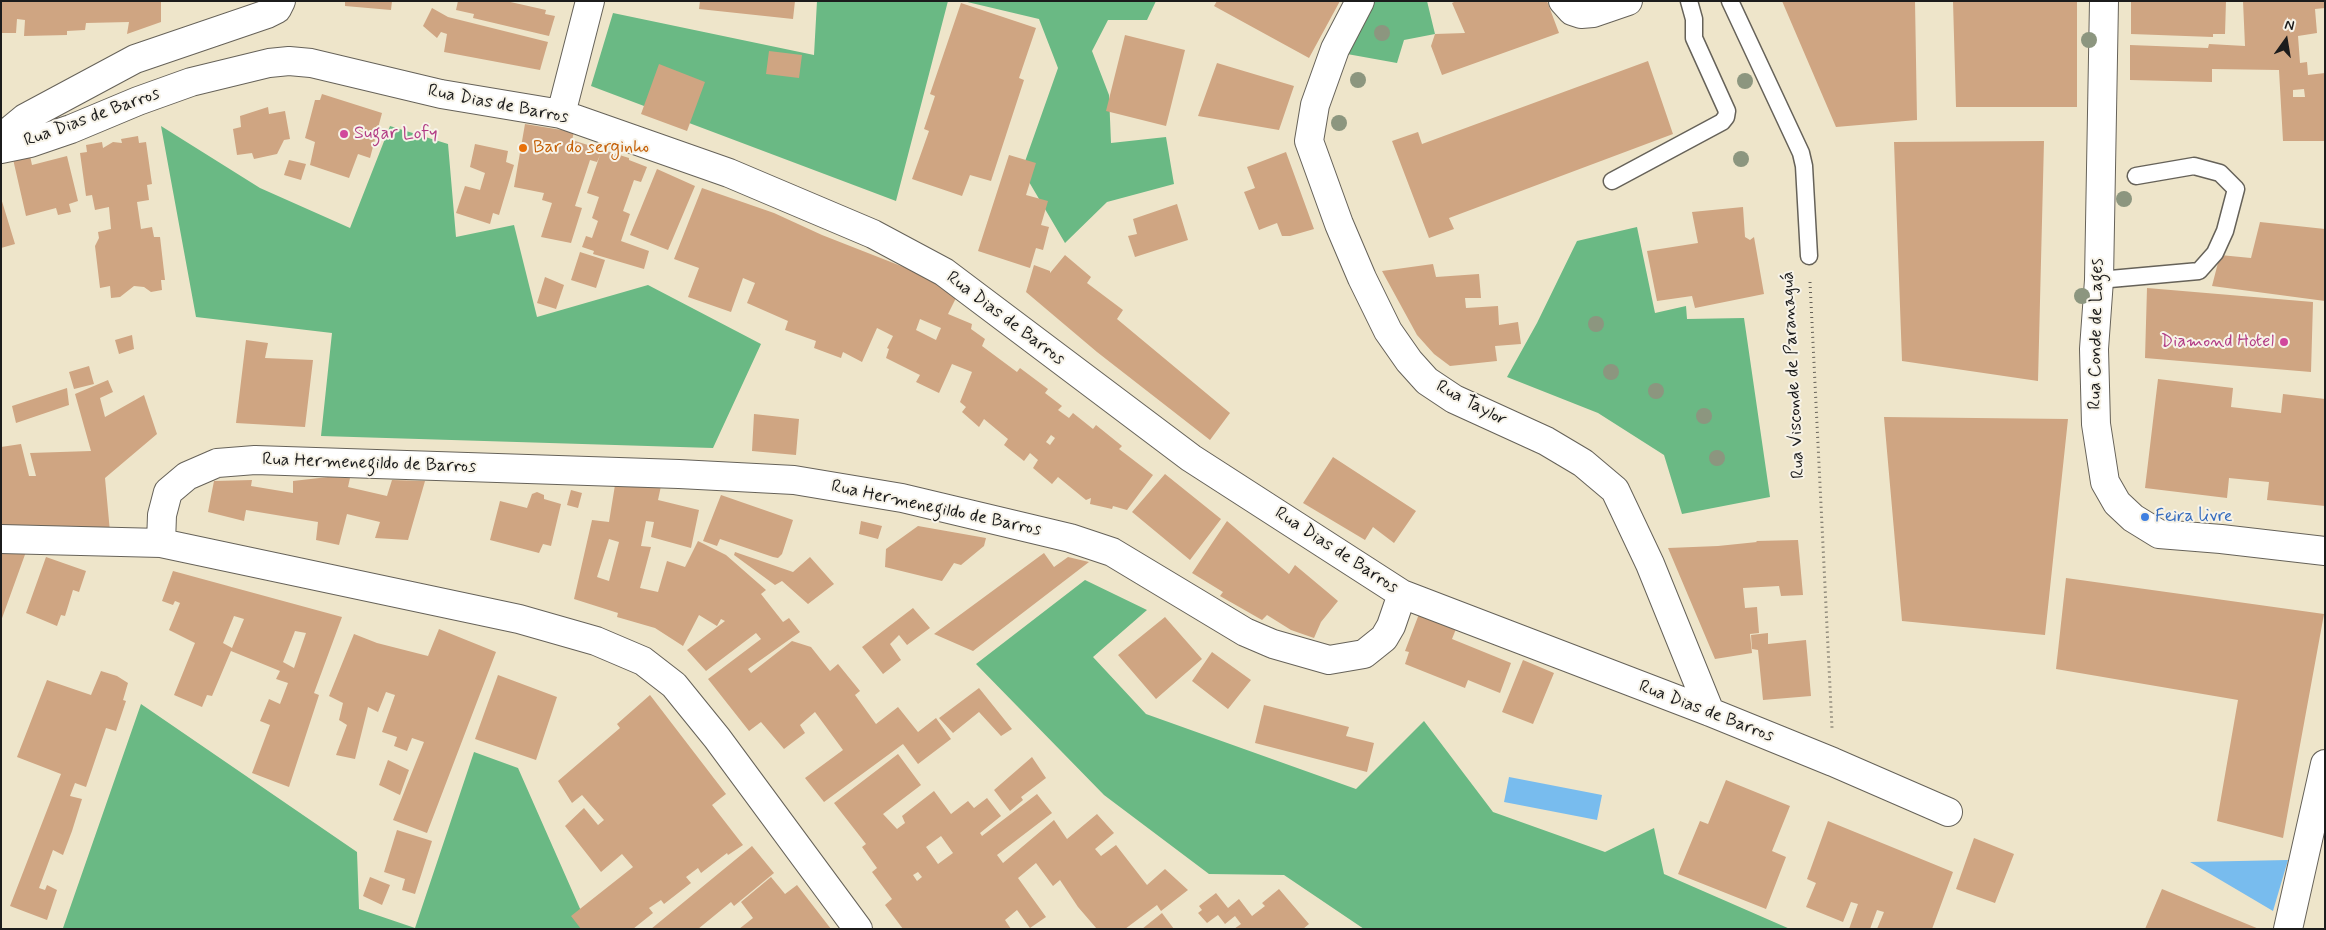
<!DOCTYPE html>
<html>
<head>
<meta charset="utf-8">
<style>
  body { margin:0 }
  #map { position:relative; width:2326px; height:930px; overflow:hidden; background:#eee5ca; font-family:Mynerve,sans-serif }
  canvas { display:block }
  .frame { position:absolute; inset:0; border:2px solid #1c1c1c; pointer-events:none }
  .north { position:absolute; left:2261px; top:15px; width:50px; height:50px; -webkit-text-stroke:4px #f7f3e8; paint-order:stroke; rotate:13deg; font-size:14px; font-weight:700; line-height:20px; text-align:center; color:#1c1c1c }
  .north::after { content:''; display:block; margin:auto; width:18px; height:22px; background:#1c1c1c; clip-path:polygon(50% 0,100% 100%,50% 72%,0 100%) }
</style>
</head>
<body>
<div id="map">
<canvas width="2326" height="930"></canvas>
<div class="frame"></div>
<div class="north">N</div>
</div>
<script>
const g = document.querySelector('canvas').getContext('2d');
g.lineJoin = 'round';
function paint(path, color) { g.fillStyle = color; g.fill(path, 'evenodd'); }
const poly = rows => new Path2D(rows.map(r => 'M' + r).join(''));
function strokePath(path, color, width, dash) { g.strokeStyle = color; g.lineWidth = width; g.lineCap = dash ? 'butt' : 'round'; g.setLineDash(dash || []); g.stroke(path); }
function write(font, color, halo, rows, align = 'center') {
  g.font = font + ' Mynerve,sans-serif'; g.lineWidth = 4; g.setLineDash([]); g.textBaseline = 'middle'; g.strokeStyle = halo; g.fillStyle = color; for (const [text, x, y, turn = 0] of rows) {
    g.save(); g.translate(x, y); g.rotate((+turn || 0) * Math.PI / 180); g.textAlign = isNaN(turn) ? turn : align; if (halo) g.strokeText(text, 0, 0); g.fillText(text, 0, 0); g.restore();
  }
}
paint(poly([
  [817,1,948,1,896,201,591,86,613,13,814,55],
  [963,1,1156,1,1147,20,1108,20,1092,51,1109,95,1111,143,1166,137,1174,184,1107,202,1065,243,1022,170,1058,68,1039,19],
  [1364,1,1427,1,1435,34,1404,40,1397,63,1336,52],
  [161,126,260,188,350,228,390,126,448,144,456,237,514,225,537,317,648,285,761,344,713,448,321,436,332,333,196,317],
  [1637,227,1655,313,1686,306,1687,319,1744,318,1770,497,1682,514,1664,455,1598,413,1507,377,1537,323,1577,241],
  [1085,580,1147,610,1093,657,1146,714,1356,789,1424,721,1493,812,1605,852,1654,828,1664,874,1790,929,1364,929,1284,875,1209,874,1104,795,976,664],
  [141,704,357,852,359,909,415,928,474,752,518,768,589,929,63,928]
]), '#6ab984');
paint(poly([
  [1509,777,1602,795,1597,820,1504,802],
  [2288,860,2273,911,2190,862]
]), '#78bcee');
paint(poly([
  [2,1,161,1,161,22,127,34,129,22,86,23,85,30,67,31,67,35,24,36,25,20,17,19,16,33,1,33],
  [345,1,392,1,391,10,345,6],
  [458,1,506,1,546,10,545,14,555,16,549,36,473,18,474,14,456,10],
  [700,1,795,1,793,19,699,9],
  [1217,1,1340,1,1309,58,1214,6],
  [1456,1,1547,1,1559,33,1442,75,1431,46,1435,34,1465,33,1452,3],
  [1782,1,1915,1,1917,120,1836,127],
  [1953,1,2077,1,2077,107,1956,107],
  [2131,1,2226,1,2225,34,2213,34,2213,37,2131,34],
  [2243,1,2325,1,2325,8,2315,9,2317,33,2298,36,2300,63,2307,62,2308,75,2325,73,2325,141,2283,141,2279,70,2212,69,2212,82,2130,80,2130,45,2208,48,2209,44,2245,46],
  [2304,89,2305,97,2293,97,2293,90],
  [961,3,1036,28,1019,78,1024,80,991,181,970,175,962,196,912,179,929,131,924,129,935,96,930,94],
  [432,8,448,17,548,42,540,70,444,52,447,34,441,32,437,38,423,26],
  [1125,35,1185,50,1166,126,1106,111],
  [769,51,802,55,799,78,766,74],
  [1648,61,1673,134,1449,218,1454,229,1429,238,1392,141,1418,132,1422,144],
  [1217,63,1294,86,1279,130,1198,116],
  [659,64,705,82,687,131,641,114],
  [322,94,382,113,370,158,358,154,349,178,310,165,315,142,305,138,315,100,320,100],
  [268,107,269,114,285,111,290,139,284,140,277,154,254,159,252,153,237,155,233,129,241,127,240,116],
  [525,124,574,132,572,140,629,158,629,160,647,167,641,182,634,180,623,211,630,214,621,241,649,251,644,269,593,254,594,251,582,247,586,236,592,238,598,221,592,218,599,197,587,193,600,155,597,162,590,160,575,206,582,208,571,243,541,237,552,203,542,200,544,193,514,187],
  [138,136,139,143,146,142,152,184,147,185,149,200,137,202,141,229,152,227,154,237,160,237,165,280,161,280,162,290,151,292,144,287,134,286,120,297,111,298,110,286,100,288,95,246,99,238,98,232,111,229,109,207,95,210,92,195,86,196,80,153,87,152,86,145,102,142,103,148,113,142,122,143,121,139],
  [2044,141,2038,381,1902,361,1894,142],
  [475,144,508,151,506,162,514,165,499,215,493,213,490,224,456,213,465,186,480,190,485,173,470,167],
  [1286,152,1314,229,1290,236,1282,236,1277,223,1259,230,1244,192,1255,188,1247,167],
  [1009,155,1036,163,1026,195,1048,201,1041,225,1049,227,1043,250,1036,248,1030,268,978,251],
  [30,156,32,165,67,156,78,201,69,204,71,212,58,215,56,208,26,216,13,159],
  [289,160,306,164,301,180,284,175],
  [657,169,695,186,668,250,630,235],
  [702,188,774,213,822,235,924,275,956,298,948,314,972,324,971,329,985,339,982,346,1017,372,1020,368,1048,389,1045,393,1062,406,1058,410,1069,418,1073,413,1093,429,1096,425,1122,446,1119,449,1153,475,1127,510,1113,506,1112,509,1090,504,1091,498,1086,500,1058,477,1052,484,1033,468,1038,460,1030,453,1024,461,1004,445,1008,439,984,419,979,427,962,412,966,407,960,402,972,372,952,364,939,393,916,382,920,375,886,358,889,349,887,348,893,336,877,328,862,362,843,352,841,358,814,348,816,341,785,330,788,321,747,303,755,283,743,278,731,312,688,297,699,268,674,259],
  [920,319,941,328,936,340,916,330],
  [1051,435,1055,438,1050,445,1046,442],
  [1,198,15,244,1,248],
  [1177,204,1188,240,1135,257,1128,236,1137,234,1133,219],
  [1743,207,1745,237,1750,240,1754,237,1764,294,1695,308,1692,296,1657,301,1647,251,1698,243,1692,212],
  [2260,222,2325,229,2325,301,2212,286,2220,255,2251,258],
  [580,252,605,260,596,288,571,280],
  [1065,255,1091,277,1087,283,1123,310,1117,319,1230,413,1210,440,1097,352,1026,292,1034,265,1050,271,1050,273],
  [1433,264,1436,277,1479,274,1481,298,1465,298,1466,308,1498,306,1499,325,1518,322,1521,344,1495,346,1497,361,1450,366,1434,354,1417,335,1382,271],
  [545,277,564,285,556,309,537,303],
  [2147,288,2313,302,2311,372,2145,358],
  [132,335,134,349,119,354,115,340],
  [246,340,268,343,265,358,313,360,305,427,236,423],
  [89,366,94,384,74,389,69,372],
  [2158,379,2233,388,2231,407,2281,413,2283,394,2325,399,2325,506,2267,500,2269,482,2229,478,2227,498,2145,488],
  [108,380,113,392,100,398,105,417,144,395,157,434,105,478,110,532,1,527,1,447,21,444,29,476,36,476,30,453,91,451,75,394],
  [67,388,69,405,16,423,12,406],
  [754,414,799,419,796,455,752,451],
  [1884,417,2068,419,2045,635,1902,621],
  [1333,457,1416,511,1394,543,1373,527,1365,540,1303,503],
  [1165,474,1221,519,1190,560,1132,512],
  [328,477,350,478,348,487,387,496,392,480,425,481,408,540,375,538,380,522,347,514,339,545,316,540,318,522,246,510,244,521,208,512,214,481,252,480,251,486,293,493,293,481],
  [615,485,661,486,658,500,699,510,691,548,651,537,654,522,646,521,641,546,651,547,640,588,658,592,667,561,685,567,698,541,726,555,766,590,761,594,783,622,789,618,800,632,748,669,751,673,792,641,811,647,830,671,838,664,860,691,855,695,876,724,898,707,918,732,936,718,951,739,918,764,903,744,824,802,805,778,843,750,815,712,800,725,805,733,784,749,761,722,749,731,708,679,761,639,756,633,706,671,687,650,725,621,721,619,717,626,699,615,683,646,655,628,617,617,618,613,574,599,592,520,609,522],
  [609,539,619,542,609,581,597,577],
  [571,490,582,493,578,508,567,505],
  [537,492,544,495,544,499,561,504,551,546,543,544,539,553,490,540,500,501,527,508,532,494],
  [721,495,793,520,782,554,778,558,773,557,720,539,717,546,703,541],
  [861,521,882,526,878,539,859,534],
  [1227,521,1289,574,1295,565,1338,601,1321,622,1314,638,1291,630,1267,615,1262,620,1220,596,1223,592,1192,573],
  [918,526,986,538,984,546,961,565,954,563,942,581,885,567,886,549],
  [1798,540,1803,595,1781,596,1779,586,1743,588,1745,608,1757,607,1759,633,1750,634,1752,653,1715,659,1668,548,1718,546,1757,542,1756,541],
  [1,548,27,549,1,621],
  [735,552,793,572,810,557,834,584,808,604,782,581,775,585,734,555],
  [1044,553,1054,567,1068,557,1089,562,973,651,934,634],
  [46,557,86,571,79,592,73,590,65,616,61,615,57,626,26,613],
  [173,571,342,617,314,693,319,695,289,787,252,773,270,725,260,721,269,699,280,704,288,683,276,679,280,671,231,651,212,696,207,695,202,707,174,695,195,643,169,630,180,603,175,601,173,605,162,601],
  [234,616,244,619,232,648,223,643],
  [295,631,306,633,294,668,283,662],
  [2066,578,2324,614,2283,838,2217,821,2238,700,2056,669],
  [913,608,930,628,907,645,899,635,890,644,901,660,883,674,862,647],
  [1419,614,1456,629,1452,639,1511,663,1500,693,1468,680,1465,688,1405,664,1409,652,1405,651],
  [1165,617,1202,659,1156,699,1118,655],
  [439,629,496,652,427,833,393,820,424,742,412,738,407,751,394,746,397,737,382,732,395,695,386,692,378,712,368,707,355,759,336,755,347,725,339,720,343,703,329,696,354,634,377,643,428,656],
  [1768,633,1768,644,1806,640,1811,696,1763,700,1758,650,1752,649,1751,635],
  [1212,652,1251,680,1228,709,1192,681],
  [1523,660,1554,673,1533,724,1502,712],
  [101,671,117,676,128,683,123,700,126,701,116,731,106,728,86,787,75,783,70,796,82,799,72,831,63,855,53,850,39,888,45,890,47,885,57,890,47,920,10,906,61,774,17,757,47,680,91,695],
  [498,675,557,697,536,760,475,739],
  [979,688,1012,729,1001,736,979,712,953,733,939,718],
  [650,695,726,794,712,805,743,845,728,855,727,853,701,873,698,868,686,877,691,883,664,904,661,900,649,908,653,913,633,929,581,929,571,916,633,867,622,854,601,872,565,826,584,808,598,825,604,820,582,795,572,803,558,781,620,728,617,724],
  [1264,705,1349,727,1346,736,1374,743,1367,772,1255,743],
  [898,754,921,785,883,814,897,829,905,823,902,816,934,791,951,814,968,801,974,808,987,798,1001,816,980,833,982,836,1037,794,1052,813,997,855,1003,863,1054,820,1067,839,1097,814,1114,833,1095,849,1101,856,1116,845,1147,885,1165,869,1188,890,1161,911,1157,905,1125,929,1097,929,1078,907,1060,880,1053,886,1036,863,1018,878,1046,917,1030,928,1017,910,1005,920,1011,929,903,929,885,905,892,899,872,872,877,868,862,847,866,844,834,803],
  [941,836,953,853,938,864,926,847],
  [918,872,922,877,917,881,913,875],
  [1032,757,1046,778,1021,797,1023,800,1010,811,994,790],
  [388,760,409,770,400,795,379,785],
  [1726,780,1790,806,1772,851,1786,857,1766,909,1678,874,1700,821,1708,824],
  [1828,821,1953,872,1932,929,1877,929,1884,912,1877,910,1870,929,1849,929,1858,904,1851,902,1843,922,1806,907,1816,883,1807,879],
  [397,830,432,841,415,894,402,890,405,879,384,872],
  [1974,838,2014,854,1995,903,1956,889],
  [752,846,774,873,734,906,731,902,698,929,651,929],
  [370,877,390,885,382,905,363,896],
  [771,877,785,894,797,885,831,929,739,929,753,918,741,902],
  [1279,889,1309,924,1303,929,1234,929,1241,924,1235,916,1225,924,1218,915,1207,923,1198,913,1202,910,1199,906,1216,893,1228,908,1239,899,1252,916,1265,906,1262,903],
  [2162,889,2259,929,2145,929],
  [1162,913,1174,929,1142,929]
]), '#cfa582');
const service = poly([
  [1730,1,1801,153,1804,166,1809,256],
  [1612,181,1722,122,1726,117,1727,111,1694,38,1694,19,1689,1],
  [2099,280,2199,271,2215,253,2225,231,2236,189,2220,173,2194,166,2136,176]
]);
const minor = poly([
  [1360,1,1335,49,1315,105,1309,141,1339,224,1362,278,1388,331,1409,361,1427,381,1454,399,1546,441,1583,463,1615,490,1650,564,1710,712],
  [1563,1,1572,11,1581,14,1593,13,1628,1],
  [2104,1,2099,280,2094,349,2096,424,2105,482,2117,503,2133,518,2159,534,2221,539,2325,551],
  [561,114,590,1],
  [1,138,25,118,135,59,267,14,277,9,281,1],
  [1,149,30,143,71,129,138,101,191,82,269,63,289,61,311,63,441,94,561,114,729,173,873,234,944,272,1191,458,1402,594,1710,712,1833,762,1948,812],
  [1,539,161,543],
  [858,929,717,738,674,685,643,661,596,641,519,619,161,543,162,515,168,492,187,476,217,463,255,460,679,474,794,480,902,498,1070,538,1112,552,1245,632,1273,644,1329,660,1364,654,1384,638,1391,626,1402,594]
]);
const tertiary = poly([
  [2288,929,2325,764]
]);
strokePath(service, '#666259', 19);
strokePath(minor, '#666259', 30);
strokePath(tertiary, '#666259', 30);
strokePath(poly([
  [1810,282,1832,728]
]), '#666259', 3, [1, 4]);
strokePath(service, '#fff', 16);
strokePath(minor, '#fff', 28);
strokePath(tertiary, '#fff', 28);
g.fillStyle = '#8c967f';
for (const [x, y] of [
  [1382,33],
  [2089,40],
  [1358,80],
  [1745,81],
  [1339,123],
  [1741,159],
  [2124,199],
  [2082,296],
  [1596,324],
  [1611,372],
  [1656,391],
  [1704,416],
  [1717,458]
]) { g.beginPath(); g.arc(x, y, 8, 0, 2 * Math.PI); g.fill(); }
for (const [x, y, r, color] of [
  [344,134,5,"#d1479c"],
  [523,148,5,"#e8710a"],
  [2284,342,5,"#d1479c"],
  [2145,517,5,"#3f7fe0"]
]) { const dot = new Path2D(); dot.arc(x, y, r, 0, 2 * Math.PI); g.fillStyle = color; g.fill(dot); strokePath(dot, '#f7f3e8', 2); }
write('18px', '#1c1c1c', '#f7f3e8', [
  ["Rua Dias de Barros",498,105,11],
  ["Rua Dias de Barros",92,118,-20],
  ["Rua Dias de Barros",1005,319,37],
  ["Rua Conde de Lages",2097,334,-89],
  ["Rua Visconde de Paranaguá",1794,375,-93],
  ["Rua Taylor",1471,404,28],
  ["Rua Hermenegildo de Barros",369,464,2],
  ["Rua Hermenegildo de Barros",936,509,12],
  ["Rua Dias de Barros",1336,551,33],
  ["Rua Dias de Barros",1706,712,21]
]);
write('18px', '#b23c85', '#f7f3e8', [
  ["Sugar Lofy",354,134],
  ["Diamond Hotel",2274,342,"right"]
], 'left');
write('18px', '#c56008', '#f7f3e8', [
  ["Bar do serginho",533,148]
], 'left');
write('18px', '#366cbe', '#f7f3e8', [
  ["Feira livre",2155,517]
], 'left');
</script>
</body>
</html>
